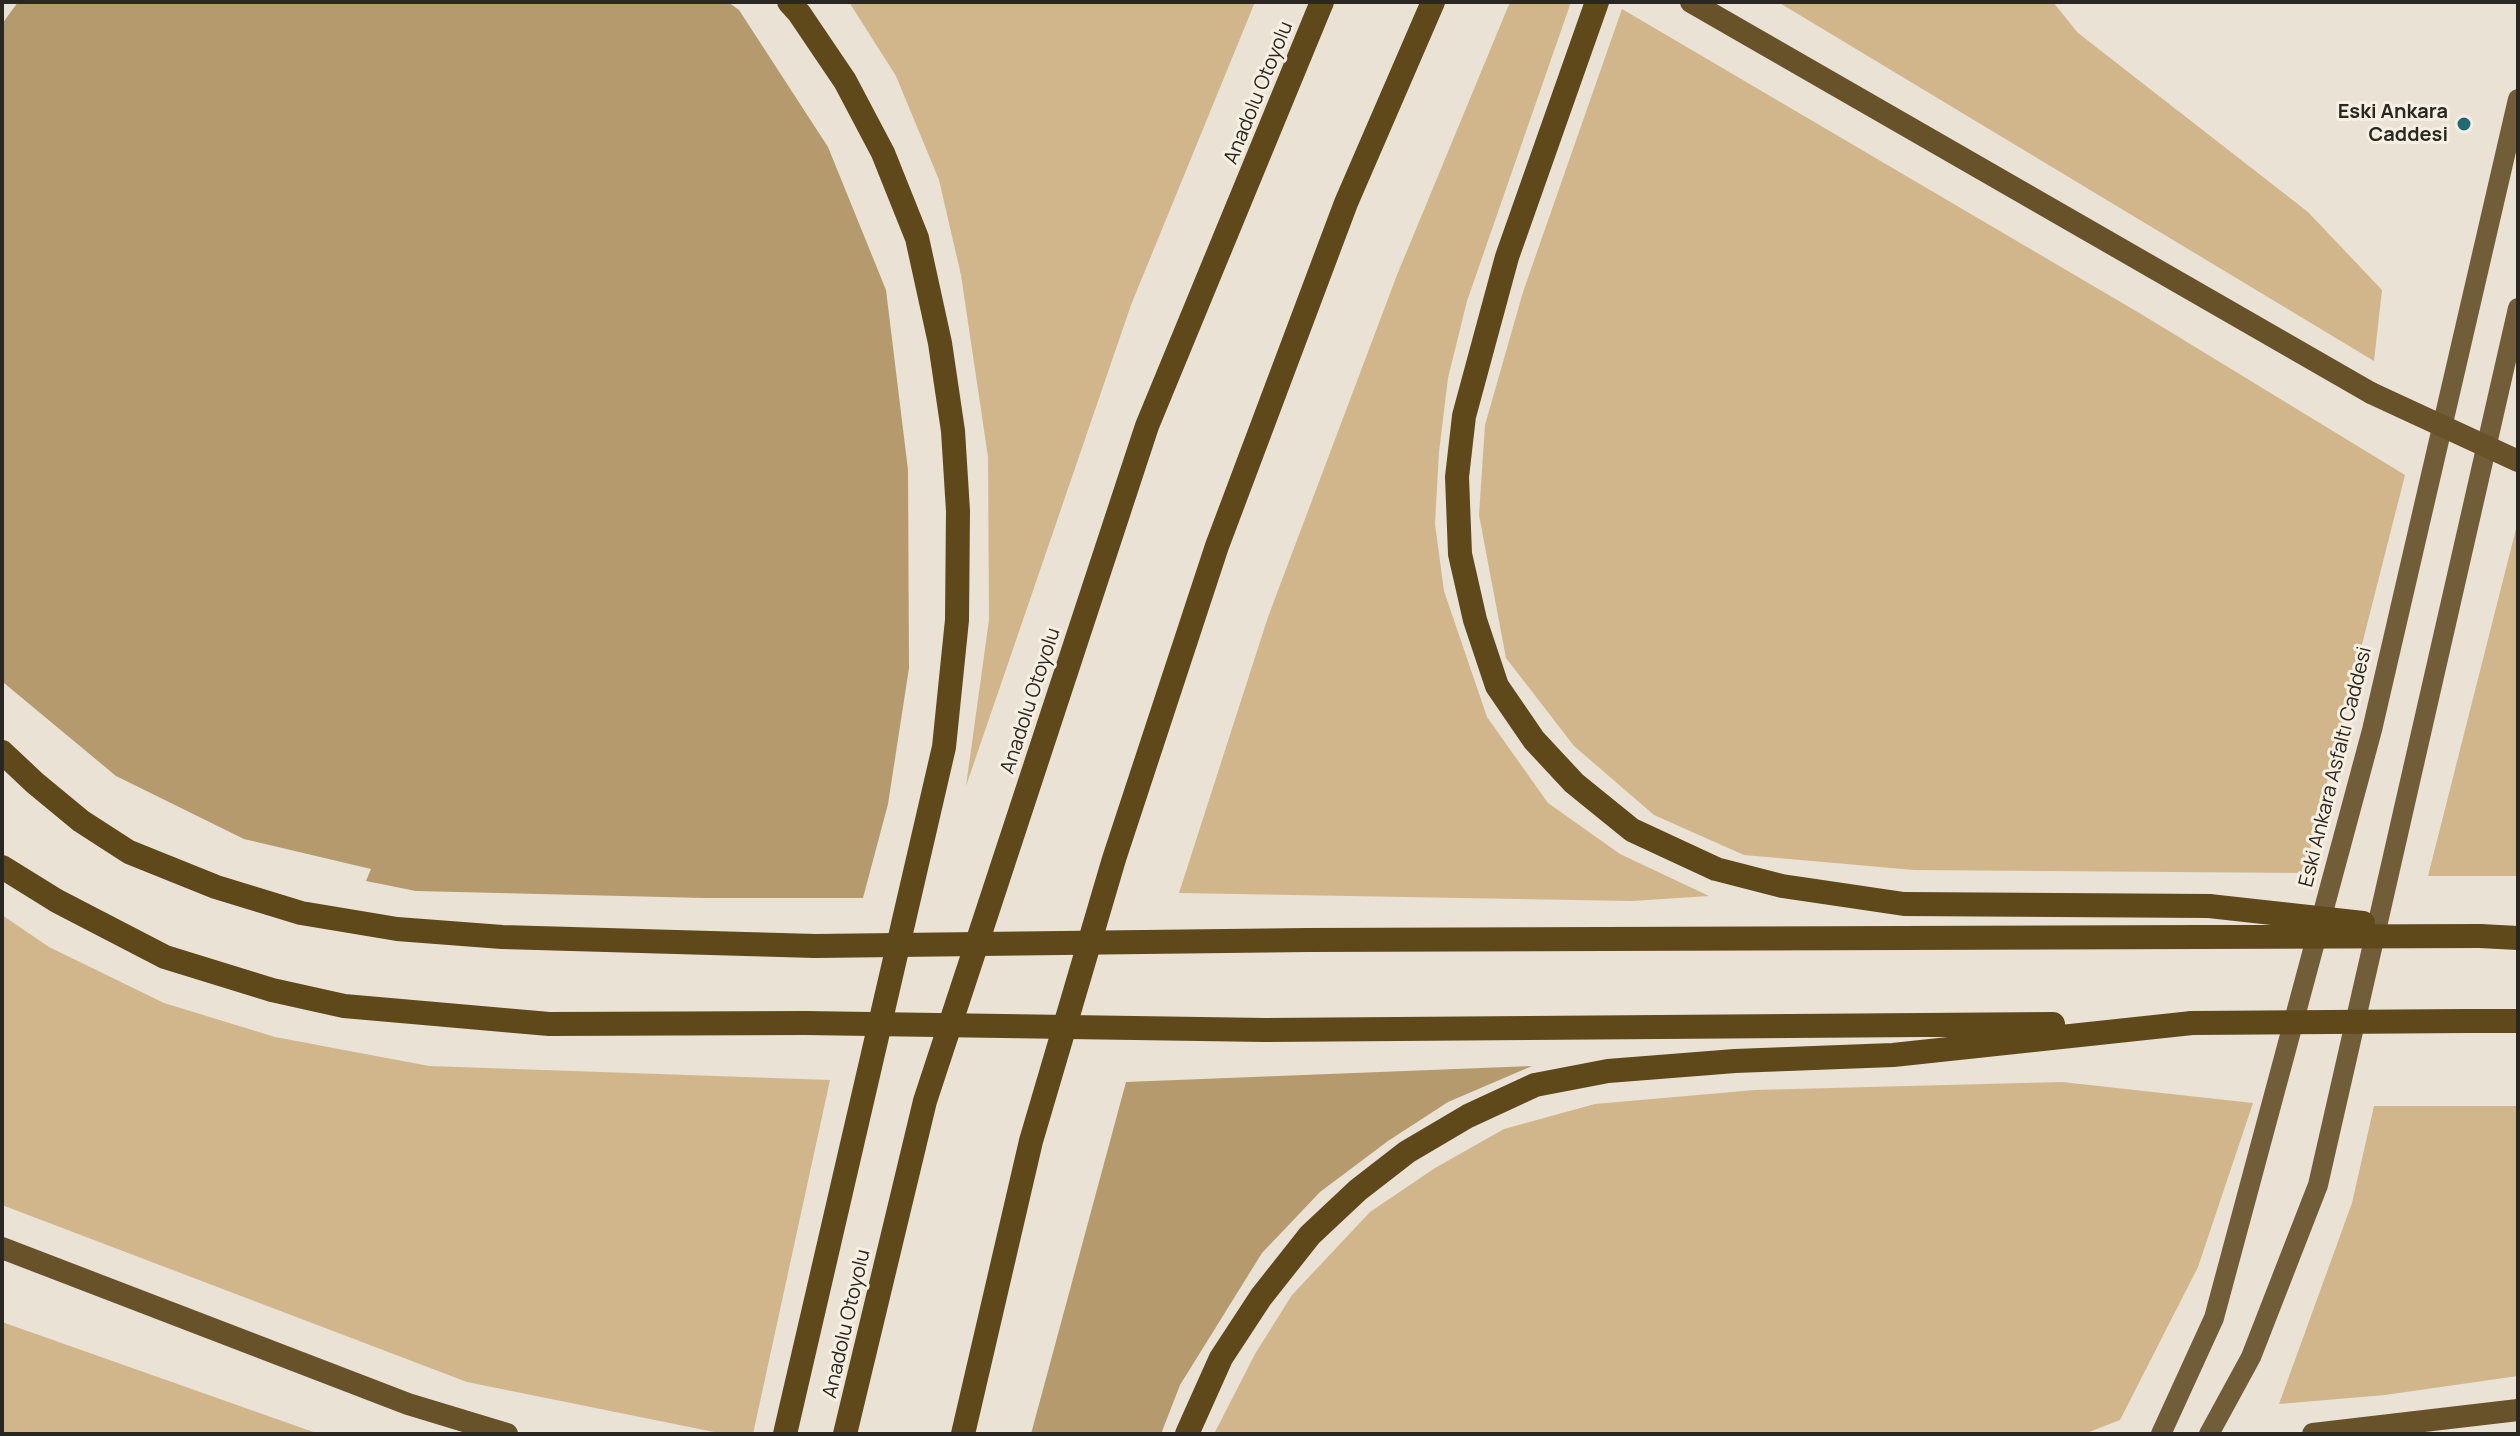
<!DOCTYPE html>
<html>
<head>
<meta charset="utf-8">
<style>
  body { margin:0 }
  #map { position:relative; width:2520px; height:1436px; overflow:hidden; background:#e9e2d5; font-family:Manrope,sans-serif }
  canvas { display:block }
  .frame { position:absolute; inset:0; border:4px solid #2a2722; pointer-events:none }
</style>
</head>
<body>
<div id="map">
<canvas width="2520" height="1436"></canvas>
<div class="frame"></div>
</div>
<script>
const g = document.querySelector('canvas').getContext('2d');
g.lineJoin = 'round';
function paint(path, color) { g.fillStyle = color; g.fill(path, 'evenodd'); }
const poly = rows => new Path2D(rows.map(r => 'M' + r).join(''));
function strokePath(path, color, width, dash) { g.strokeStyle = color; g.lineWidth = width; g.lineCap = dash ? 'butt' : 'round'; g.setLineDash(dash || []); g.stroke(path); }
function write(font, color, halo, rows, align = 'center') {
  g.font = font + ' Manrope,sans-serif'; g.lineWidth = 6; g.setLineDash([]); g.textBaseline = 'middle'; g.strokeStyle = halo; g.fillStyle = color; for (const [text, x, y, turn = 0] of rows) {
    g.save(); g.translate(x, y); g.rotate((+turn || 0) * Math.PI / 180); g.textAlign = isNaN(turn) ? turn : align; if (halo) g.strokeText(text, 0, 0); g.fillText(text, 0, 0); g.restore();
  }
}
paint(poly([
  [849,2,1255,2,1131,305,966,786,989,620,988,457,961,275,939,180,896,76],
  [1510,2,1571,2,1467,301,1448,378,1439,452,1435,524,1444,591,1487,717,1548,803,1620,854,1709,896,1632,901,1179,893,1268,617,1397,275],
  [1778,2,2053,2,2078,33,2308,212,2382,290,2374,361],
  [1622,9,2141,314,2405,475,2304,873,1914,870,1744,855,1654,815,1574,746,1506,658,1479,515,1485,425,1523,292],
  [2518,521,2518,876,2428,876],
  [2,915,49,947,164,1003,275,1037,429,1066,830,1080,753,1434,724,1434,467,1382,2,1205],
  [2062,1082,2253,1103,2198,1267,2120,1420,2084,1434,1214,1434,1255,1354,1292,1295,1370,1212,1435,1168,1504,1129,1595,1104,1755,1090],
  [2374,1106,2518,1106,2518,1376,2385,1395,2279,1404,2352,1203],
  [2,1322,319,1434,2,1434]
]), '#d0b68a');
paint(poly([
  [18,2,728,2,739,10,828,147,886,290,908,470,909,668,888,804,863,898,704,898,416,891,366,881,371,869,244,839,116,776,4,683,2,680,2,24],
  [1532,1066,1448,1102,1388,1141,1320,1192,1262,1253,1180,1385,1161,1434,1031,1434,1126,1082]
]), '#b49a6c');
strokePath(poly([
  [2161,1434,2214,1318,2372,730,2518,99],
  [2209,1434,2251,1357,2318,1185,2518,308]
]), '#725d39', 20);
strokePath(poly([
  [1691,2,2371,393],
  [2,1248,408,1404,507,1434],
  [2313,1434,2518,1410]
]), '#68522a', 22);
strokePath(poly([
  [1597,2,1507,257,1464,416,1457,477,1460,554,1475,620,1497,686,1534,740,1574,783,1632,830,1716,869,1782,886,1904,904,2209,906],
  [2,752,35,783,81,821,129,852,216,887,301,913,397,929,502,937,815,946],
  [2,867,57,901,165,957,272,990,344,1006,549,1024,805,1023],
  [2480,936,2518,938],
  [1308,940,2199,937],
  [2467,1021,2518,1021],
  [1266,1030,2053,1024],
  [785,1434,944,747,957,620,958,511,953,431,940,343,917,238,883,153,845,81,799,13,789,2],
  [845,1434,925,1101,1147,426,1322,2],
  [963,1434,1031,1141,1114,859,1217,546,1346,203,1433,2],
  [1187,1434,1221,1358,1261,1297,1310,1235,1358,1190,1407,1152,1468,1116,1535,1085,1608,1071,1735,1061,1893,1055,2192,1023]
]), '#5f481a', 24);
strokePath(poly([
  [2371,393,2518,461]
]), '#68522a', 22);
strokePath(poly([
  [2209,906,2363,923],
  [2199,937,2480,936],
  [815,946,1308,940],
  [805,1023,1266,1030],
  [2192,1023,2467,1021]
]), '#5f481a', 24);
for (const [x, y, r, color] of [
  [2464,124,8,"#206a74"]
]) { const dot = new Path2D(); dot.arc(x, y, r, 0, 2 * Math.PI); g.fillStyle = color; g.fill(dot); strokePath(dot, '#f6efe2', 3); }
write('20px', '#2a2722', '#f6efe2', [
  ["Anadolu Otoyolu",1259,93,-68],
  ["Anadolu Otoyolu",1031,701,-72],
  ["Eski Ankara Asfaltı Caddesi",2336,767,-76],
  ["Anadolu Otoyolu",847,1324,-77]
]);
write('bold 20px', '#2a2722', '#f6efe2', [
  ["Eski Ankara",2448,112],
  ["Caddesi",2448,135]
], 'right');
</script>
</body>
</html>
